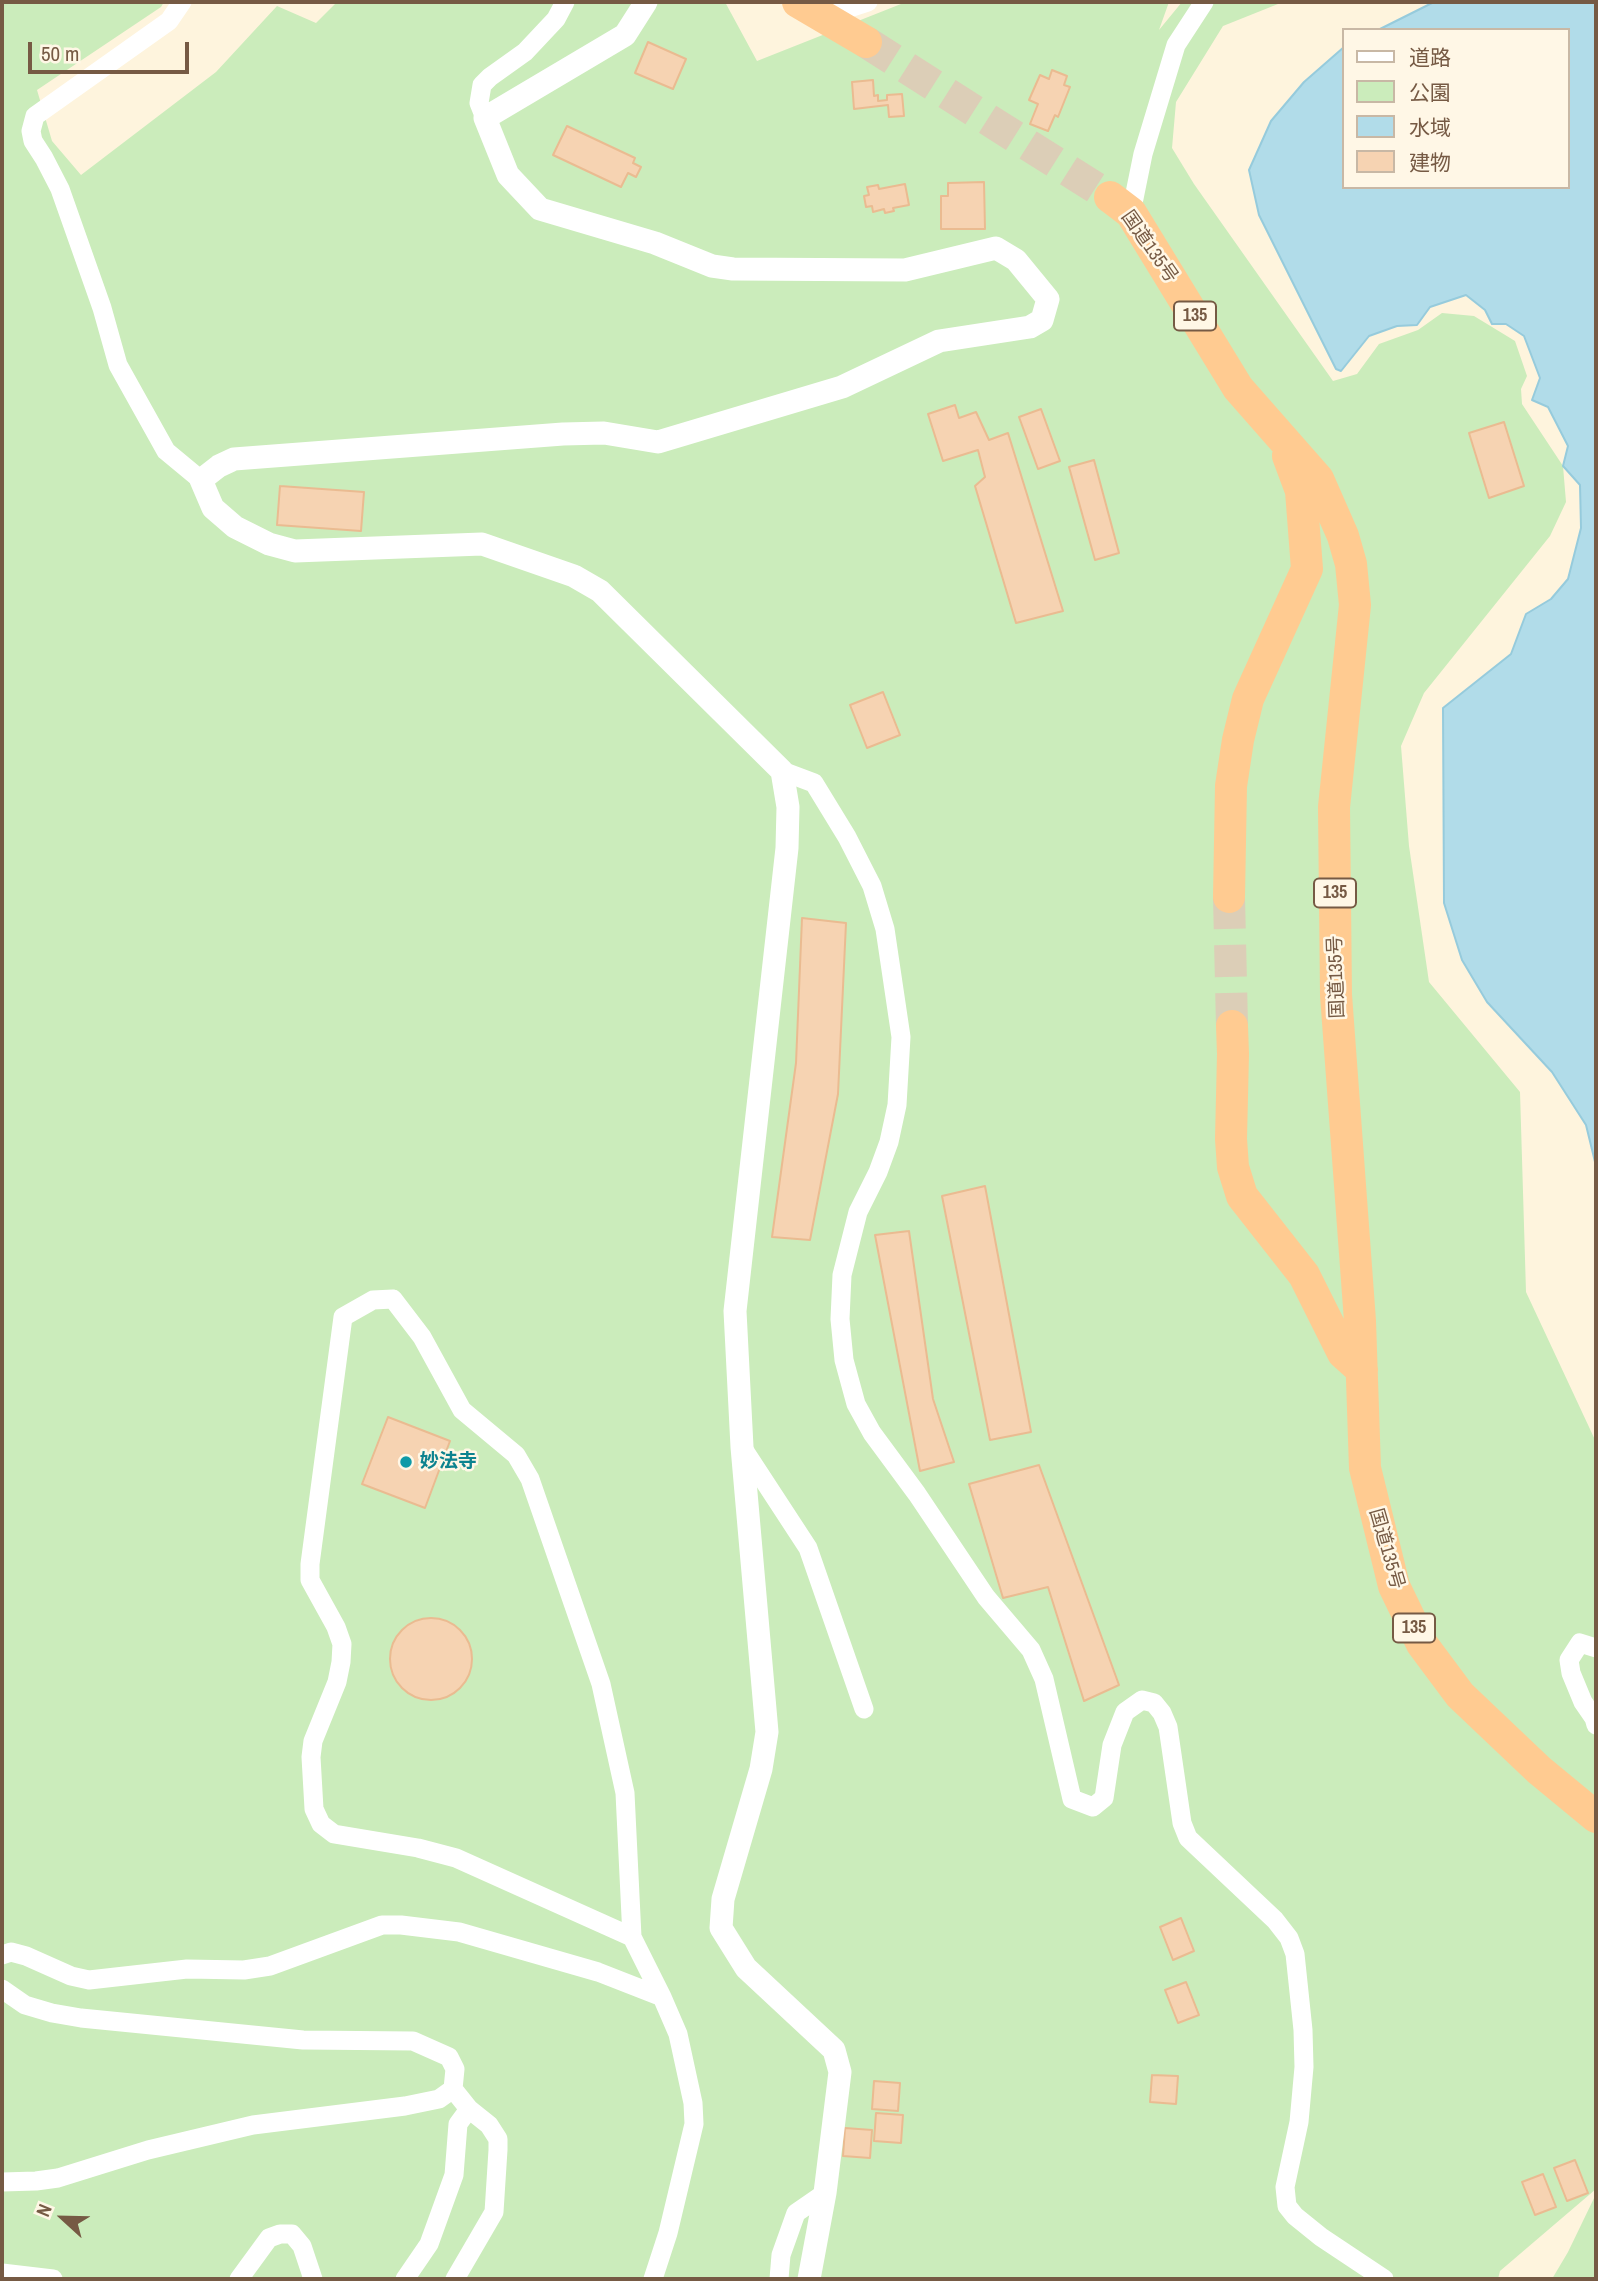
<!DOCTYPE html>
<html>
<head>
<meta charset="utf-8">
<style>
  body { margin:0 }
  #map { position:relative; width:1598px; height:2281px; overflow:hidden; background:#fef4dd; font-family:"Archivo Narrow","Noto Sans JP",sans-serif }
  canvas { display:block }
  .frame { position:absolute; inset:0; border:4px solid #765a44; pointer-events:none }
  .legend { position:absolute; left:1342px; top:28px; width:228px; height:161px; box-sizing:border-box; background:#fff7e6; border:2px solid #c8b8a5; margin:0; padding:9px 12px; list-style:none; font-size:21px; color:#765a44 }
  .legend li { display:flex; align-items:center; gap:14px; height:35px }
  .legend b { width:35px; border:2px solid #c8b8a5 }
  .north { position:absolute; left:28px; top:2183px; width:70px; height:70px; -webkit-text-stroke:5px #fff7e6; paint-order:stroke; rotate:292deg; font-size:19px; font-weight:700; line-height:28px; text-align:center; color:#765a44 }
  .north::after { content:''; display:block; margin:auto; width:24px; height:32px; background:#765a44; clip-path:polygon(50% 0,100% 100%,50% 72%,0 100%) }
  .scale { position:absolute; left:28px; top:42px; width:161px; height:32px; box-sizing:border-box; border:4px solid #765a44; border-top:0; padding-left:9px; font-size:21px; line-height:24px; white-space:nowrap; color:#765a44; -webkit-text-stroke:5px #fff7e6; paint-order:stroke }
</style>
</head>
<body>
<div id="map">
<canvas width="1598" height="2281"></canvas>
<div class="frame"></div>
<ul class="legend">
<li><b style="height:9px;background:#fff"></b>道路</li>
<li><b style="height:19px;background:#cbecbb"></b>公園</li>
<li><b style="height:19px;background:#b1dce9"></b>水域</li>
<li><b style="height:19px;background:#f6d3b2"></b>建物</li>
</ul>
<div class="north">N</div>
<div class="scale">50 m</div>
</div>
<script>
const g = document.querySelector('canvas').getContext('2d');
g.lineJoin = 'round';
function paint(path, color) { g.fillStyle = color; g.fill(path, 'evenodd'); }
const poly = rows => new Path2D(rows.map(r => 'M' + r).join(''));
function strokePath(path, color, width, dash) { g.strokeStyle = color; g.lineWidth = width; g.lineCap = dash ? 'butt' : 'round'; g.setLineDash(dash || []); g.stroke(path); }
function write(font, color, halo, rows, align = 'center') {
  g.font = font + ' "Archivo Narrow","Noto Sans JP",sans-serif'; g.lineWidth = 5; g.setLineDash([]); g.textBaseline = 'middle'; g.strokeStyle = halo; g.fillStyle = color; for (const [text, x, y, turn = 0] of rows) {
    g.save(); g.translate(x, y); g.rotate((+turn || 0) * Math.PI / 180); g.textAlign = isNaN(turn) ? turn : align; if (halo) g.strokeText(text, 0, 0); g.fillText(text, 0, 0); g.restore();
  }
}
paint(poly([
  [2,2,164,2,161,7,37,90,52,141,81,175,216,72,277,6,316,23,337,2,725,2,757,61,906,2,1169,2,1159,30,1182,2,1283,2,1223,26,1176,102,1172,148,1194,184,1333,381,1357,374,1379,344,1418,330,1442,313,1474,316,1515,341,1527,376,1521,389,1522,404,1563,466,1566,502,1550,536,1424,693,1401,746,1409,846,1429,982,1520,1092,1526,1292,1596,1442,1596,2189,1500,2271,1498,2279,2,2279],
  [1596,2194,1596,2279,1552,2279,1568,2252]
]), '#cbecbb');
const water = poly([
  [1434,2,1596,2,1596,1166,1586,1125,1552,1072,1487,1002,1462,960,1444,903,1443,708,1511,654,1526,614,1551,599,1568,579,1581,528,1580,485,1563,466,1568,446,1548,407,1532,400,1540,378,1524,336,1506,324,1492,324,1485,310,1466,295,1430,307,1417,325,1397,326,1369,336,1341,371,1336,369,1259,215,1249,170,1271,121,1304,82,1344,47,1344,187,1568,187,1568,30,1378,30,1434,2]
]);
paint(water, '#b1dce9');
strokePath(water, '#96cbdc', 2);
const building = poly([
  [648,42,686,59,673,89,635,73,648,42],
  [1052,70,1067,76,1064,85,1070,87,1058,117,1055,115,1048,131,1030,124,1038,104,1029,100,1040,75,1049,79,1052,70],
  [873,80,874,96,878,95,878,101,887,100,887,95,902,94,904,116,889,117,888,105,854,109,852,82,873,80],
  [567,126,635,158,633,163,641,167,636,177,628,173,621,187,553,155,567,126],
  [984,182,985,229,941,229,941,196,948,196,948,183,984,182],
  [905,184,909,205,893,208,894,211,885,213,884,209,873,212,872,206,866,207,864,196,869,195,867,187,878,185,879,189,905,184],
  [955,405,959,418,976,412,989,440,1008,433,1063,611,1016,623,975,486,985,477,978,450,943,461,928,414,955,405],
  [1041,409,1060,461,1038,469,1019,417,1041,409],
  [1504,422,1524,486,1489,498,1469,433,1504,422],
  [1094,460,1119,553,1095,560,1069,467,1094,460],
  [280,486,364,492,361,531,277,525,280,486],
  [883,692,900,735,867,748,850,705,883,692],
  [802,918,846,923,838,1094,810,1240,772,1237,796,1063,802,918],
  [985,1186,1031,1432,990,1440,942,1196,985,1186],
  [909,1231,933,1399,954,1462,920,1471,875,1235,909,1231],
  [388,1417,450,1441,425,1508,362,1484,388,1417],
  [1039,1465,1119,1685,1084,1701,1048,1587,1003,1598,969,1484,1039,1465],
  '390 1659a41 41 0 1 1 82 0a41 41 0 1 1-82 0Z',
  [1181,1918,1194,1951,1173,1960,1160,1927,1181,1918],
  [1186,1982,1199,2015,1178,2023,1165,1990,1186,1982],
  [1152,2075,1178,2076,1176,2104,1150,2102,1152,2075],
  [874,2081,900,2083,898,2111,872,2109,874,2081],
  [876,2113,903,2115,901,2143,874,2141,876,2113],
  [845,2128,872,2130,870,2158,843,2156,845,2128],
  [1575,2160,1588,2193,1567,2201,1554,2168,1575,2160],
  [1543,2174,1556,2207,1535,2215,1522,2182,1543,2174]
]);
paint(building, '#f6d3b2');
strokePath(building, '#eabb91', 2);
strokePath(poly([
  [866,42,1110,197],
  [1229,897,1232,1026]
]), '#dcceb7', 32, [32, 16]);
strokePath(poly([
  [182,2,169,21,35,116,31,131,33,141,44,158,60,189,102,308,118,365,166,451,201,480],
  [825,16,868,2],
  [485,118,479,103,482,85,490,77,525,52,556,19,565,2],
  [1131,213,1143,154,1176,45,1204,2],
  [782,771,814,783,847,837,872,886,885,929,901,1037,897,1105,889,1142,878,1172,858,1212,842,1275,840,1319,844,1360,856,1404,872,1433,917,1494,986,1597,1031,1650,1044,1679,1072,1799,1093,1807,1104,1798,1112,1745,1125,1712,1142,1700,1154,1703,1162,1713,1168,1727,1182,1823,1188,1838,1275,1920,1289,1938,1295,1954,1303,2030,1304,2067,1299,2122,1285,2187,1287,2206,1295,2216,1321,2237,1384,2279],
  [393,1299,422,1337,462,1410,516,1455,530,1479,601,1684,625,1793,632,1937,456,1858,418,1848,334,1834,321,1824,314,1809,311,1757,313,1741,337,1682,341,1662,342,1644,336,1627,310,1580,310,1564,343,1317,373,1300,393,1299],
  [742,1447,808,1548,864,1709],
  [1596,1648,1580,1643,1569,1660,1571,1673,1583,1702,1594,1718,1596,1725],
  [632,1937,662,1997,678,2034,693,2103,694,2124,668,2233,653,2279],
  [2,1955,11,1952,26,1956,71,1976,89,1980,187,1969,244,1970,270,1966,382,1925,401,1925,459,1932,598,1972,662,1997],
  [2,1989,25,2005,52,2013,81,2018,303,2040,413,2041,449,2057,455,2069,453,2089,469,2109,489,2125,498,2139,498,2150,494,2212,455,2279],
  [2,2182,36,2181,58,2178,148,2150,253,2125,405,2106,439,2099,453,2089],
  [2,2273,53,2279],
  [239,2279,269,2238,280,2234,292,2234,302,2246,313,2279],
  [405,2279,429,2244,454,2175,458,2124,469,2109],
  [779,2279,781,2255,796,2213,825,2193]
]), '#fff', 19);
strokePath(poly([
  [646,2,625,35,485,118,508,175,540,209,655,243,712,266,733,269,905,270,996,248,1016,260,1048,299,1042,320,1030,327,939,341,842,387,658,442,604,433,563,434,234,459,219,466,201,480,213,508,235,527,269,544,295,551,482,544,574,576,600,591,782,771,788,807,787,848,735,1311,742,1447,767,1732,761,1769,723,1899,721,1928,746,1968,834,2050,840,2072,825,2193,809,2279]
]), '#fff', 23);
strokePath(poly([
  [798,2,866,42],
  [1110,197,1131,213,1238,388,1318,479,1343,536,1351,564,1355,605,1334,807,1336,995,1360,1321,1365,1468,1394,1586,1422,1644,1460,1695,1539,1770,1596,1817],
  [1229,897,1231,786,1238,740,1248,699,1307,569,1301,491,1288,456],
  [1232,1026,1233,1054,1231,1139,1233,1167,1242,1196,1304,1275,1343,1353,1362,1370]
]), '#ffcb91', 32);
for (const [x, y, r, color] of [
  [406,1462,7,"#0f9aa8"]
]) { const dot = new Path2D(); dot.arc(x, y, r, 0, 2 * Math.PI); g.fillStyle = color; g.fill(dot); strokePath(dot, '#fff7e6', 2.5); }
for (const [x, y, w] of [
  [1195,316,42],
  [1335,893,42],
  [1414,1628,42]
]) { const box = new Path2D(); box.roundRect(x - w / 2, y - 14.5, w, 29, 5); g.fillStyle = '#fff7e6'; g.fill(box); strokePath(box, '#765a44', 2); }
write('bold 18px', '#765a44', null, [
  ["135",1195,316],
  ["135",1335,893],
  ["135",1414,1628]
]);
write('19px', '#765a44', '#fff7e6', [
  ["国道135号",1149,247,55],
  ["国道135号",1337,977,-92],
  ["国道135号",1386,1549,74]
]);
write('bold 19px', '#0d838f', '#fff7e6', [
  ["妙法寺",420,1462]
], 'left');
</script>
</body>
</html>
